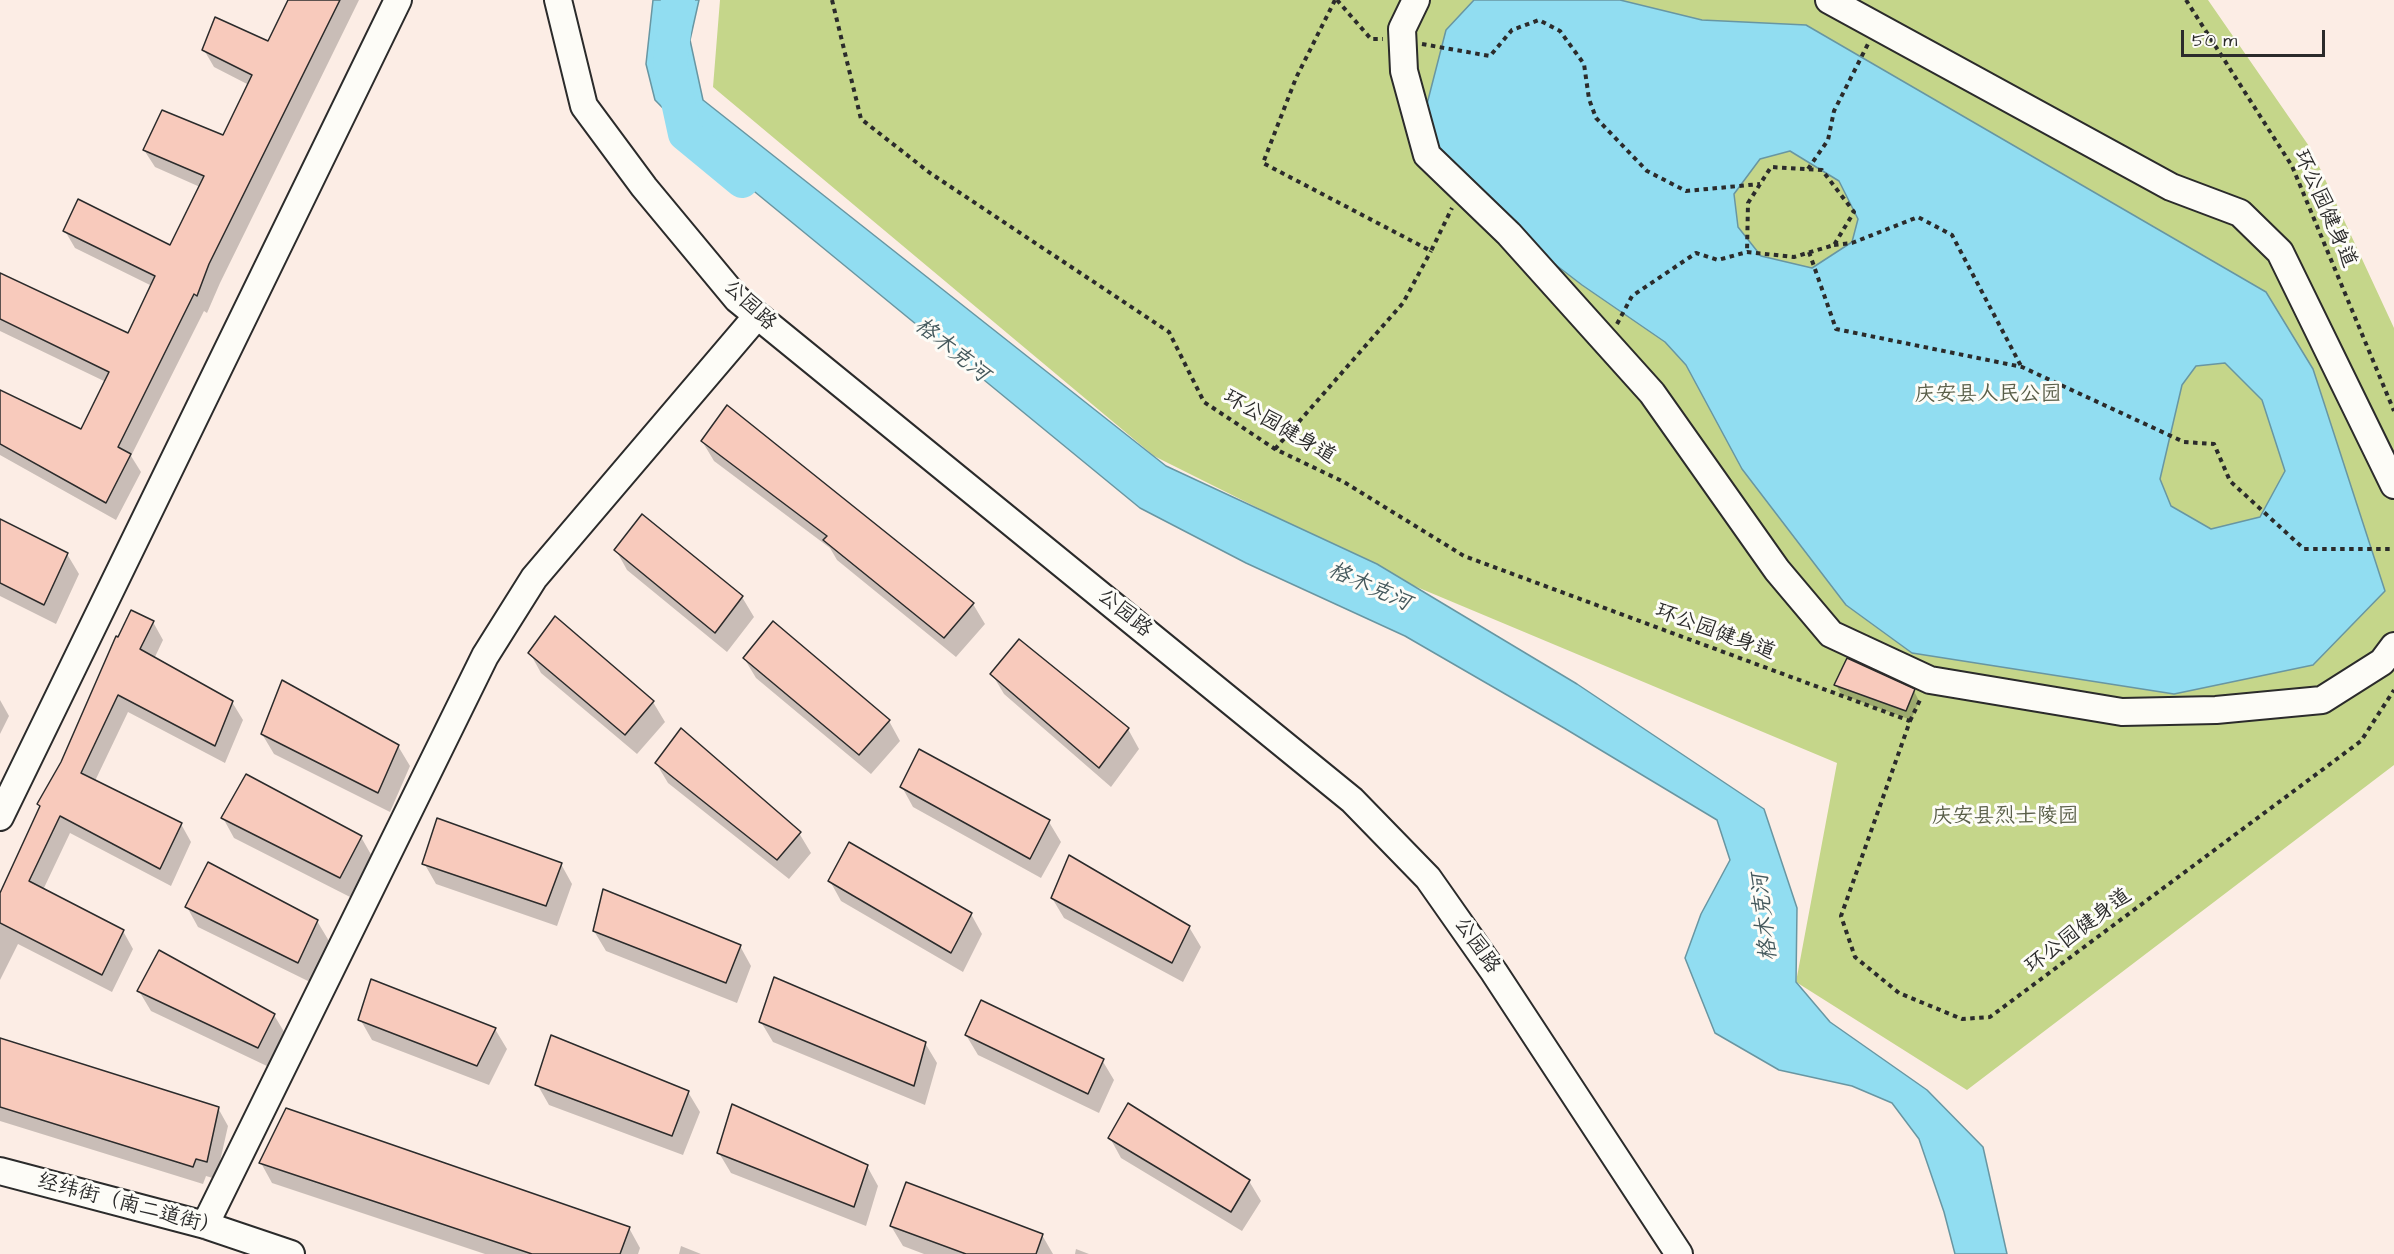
<!DOCTYPE html>
<html>
<head>
<meta charset="utf-8">
<style>
  body { margin:0 }
  #map { position:relative; width:2394px; height:1254px; overflow:hidden; background:#fcede5; font-family:"Architects Daughter",sans-serif }
  canvas { display:block }
  .scale { position:absolute; left:2181px; top:30px; width:144px; height:27px; box-sizing:border-box; border:3px solid #2b2b2b; border-top:0; padding-left:8px; font-size:18px; line-height:21px; white-space:nowrap; color:#2b2b2b; -webkit-text-stroke:4px #fdfcf7; paint-order:stroke }
</style>
</head>
<body>
<div id="map">
<canvas width="2394" height="1254"></canvas>
<div class="scale">50 m</div>
</div>
<script>
const g = document.querySelector('canvas').getContext('2d');
g.lineJoin = 'round';
function paint(path, color) { g.fillStyle = color; g.fill(path, 'evenodd'); }
const poly = rows => new Path2D(rows.map(r => 'M' + r).join(''));
function strokePath(path, color, width, dash) { g.strokeStyle = color; g.lineWidth = width; g.lineCap = dash ? 'butt' : 'round'; g.setLineDash(dash || []); g.stroke(path); }
function write(font, color, halo, rows, align = 'center') {
  g.font = font + ' "Architects Daughter","LXGW WenKai TC",sans-serif'; g.lineWidth = 6; g.setLineDash([]); g.textBaseline = 'middle'; g.strokeStyle = halo; g.fillStyle = color; for (const [text, x, y, turn = 0] of rows) {
    g.save(); g.translate(x, y); g.rotate((+turn || 0) * Math.PI / 180); g.textAlign = isNaN(turn) ? turn : align; if (halo) g.strokeText(text, 0, 0); g.fillText(text, 0, 0); g.restore();
  }
}
paint(poly([
  [720,0,2208,0,2311,149,2394,328,2394,765,1967,1090,1796,982,1837,763,1412,585,1154,456,713,87]
]), '#c5d68a');
const water = poly([
  [653,0,699,0,690,40,703,100,1166,466,1377,564,1577,684,1764,809,1797,908,1796,982,1830,1022,1927,1090,1983,1147,2007,1254,1955,1254,1944,1212,1919,1139,1892,1103,1852,1086,1779,1070,1715,1033,1685,958,1701,914,1730,860,1717,820,1564,728,1405,636,1246,563,1140,508,705,151,655,100,646,64,653,0],
  [1474,0,1620,0,1702,20,1806,25,2266,292,2313,369,2385,591,2313,665,2174,694,1912,653,1846,605,1742,469,1686,365,1665,342,1582,285,1488,213,1443,163,1427,104,1446,30,1474,0],
  [1790,151,1839,181,1858,219,1852,242,1812,268,1761,256,1738,227,1734,194,1760,159,1790,151],
  [2225,363,2262,400,2285,471,2260,517,2211,529,2171,506,2160,479,2182,385,2196,366,2225,363]
]);
paint(water, '#91ddf1');
strokePath(water, '#6896a2', 1.5);
paint(poly([
  [290,0,359,0,220,283,207,313,204,311,131,456,141,472,116,520,0,455,0,392,82,431,106,382,0,331,0,274,129,335,152,286,75,248,65,231,171,247,200,187,155,167,144,150,224,137,249,85,214,67,204,50,269,43],
  [702,441,853,506,973,604,985,624,956,657,837,560,830,548,714,461],
  [643,516,742,597,754,617,727,652,627,570,616,550],
  [0,520,67,554,79,574,56,624,0,596],
  [153,622,163,640,154,659,232,702,243,720,225,763,128,712,95,781,181,824,191,842,171,886,70,833,43,890,123,931,133,949,112,992,18,944,0,980,0,897,41,808,39,804],
  [530,653,653,702,665,722,637,754,541,673],
  [744,658,889,721,900,741,871,774,756,678],
  [992,674,1128,729,1139,749,1111,787,1004,694],
  [1836,685,1914,691,1919,701,1911,720,1842,695],
  [0,700,9,716,0,734],
  [262,734,398,746,410,766,390,812,274,754],
  [919,751,1049,822,1061,842,1041,878,913,807,902,787],
  [656,763,799,833,811,853,789,879,668,783],
  [246,776,361,837,373,858,352,898,234,838,223,818],
  [424,863,561,864,572,884,557,926,436,884],
  [830,881,971,914,982,934,963,972,841,901],
  [1052,898,1189,927,1201,947,1183,982,1064,918],
  [187,907,317,921,329,941,310,982,198,927],
  [594,931,740,946,751,966,737,1003,606,951],
  [139,991,274,1015,286,1035,269,1067,151,1011],
  [360,1019,495,1029,507,1049,489,1085,372,1040],
  [761,1022,925,1043,937,1063,925,1105,773,1042],
  [966,1035,1102,1060,1114,1080,1099,1113,978,1055],
  [0,1040,218,1108,228,1126,216,1179,206,1176,203,1184,0,1121],
  [537,1084,688,1092,700,1112,683,1155,549,1105],
  [1110,1138,1249,1181,1261,1201,1242,1231,1121,1158],
  [719,1153,867,1166,878,1186,866,1226,731,1173],
  [261,1163,629,1228,640,1248,638,1254,485,1254,272,1183],
  [891,1226,1042,1235,1053,1254,924,1254,903,1246],
  [681,1246,701,1254,679,1254],
  [1076,1249,1089,1254,1075,1254]
]), '#0003');
strokePath(poly([
  [678,0,670,65,685,134,742,181]
]), '#91ddf1', 34);
const building = poly([
  [288,0,340,0,209,264,197,296,194,294,118,447,131,454,106,503,0,444,0,390,81,429,109,372,0,319,0,273,128,333,155,276,63,231,78,199,170,245,204,176,143,150,162,110,223,135,252,75,202,50,215,17,268,41,288,0],
  [727,405,974,603,944,638,823,540,827,536,701,441,727,405],
  [642,514,743,596,715,633,614,550,642,514],
  [0,519,68,553,44,605,0,583,0,519],
  [131,610,154,621,140,649,233,701,215,746,118,695,81,773,182,823,160,869,60,816,29,881,124,930,102,975,0,923,0,893,40,806,37,804,61,762,116,636,118,637,131,610],
  [555,616,654,701,625,735,528,653,555,616],
  [773,621,890,720,859,755,743,658,773,621],
  [1019,639,1129,728,1099,768,990,674,1019,639],
  [1847,658,1915,689,1906,711,1834,685,1847,658],
  [282,680,399,745,378,793,261,734,282,680],
  [681,728,801,832,777,860,655,763,681,728],
  [919,749,1050,820,1030,859,900,787,919,749],
  [246,774,362,836,340,878,221,818,246,774],
  [437,818,562,863,546,906,422,864,437,818],
  [849,842,972,913,951,953,828,881,849,842],
  [1069,855,1190,926,1172,963,1051,898,1069,855],
  [208,862,318,920,298,963,185,907,208,862],
  [603,889,741,945,726,983,593,931,603,889],
  [159,950,275,1014,258,1048,137,991,159,950],
  [774,977,926,1042,914,1086,759,1022,774,977],
  [371,979,496,1028,477,1066,358,1020,371,979],
  [981,1000,1104,1059,1088,1094,965,1035,981,1000],
  [551,1035,689,1091,672,1136,535,1085,551,1035],
  [0,1038,219,1107,207,1162,196,1159,193,1167,0,1107,0,1038],
  [1128,1103,1250,1180,1231,1212,1108,1138,1128,1103],
  [732,1104,868,1165,854,1207,717,1153,732,1104],
  [286,1108,630,1227,620,1254,532,1254,259,1163,286,1108],
  [906,1182,1043,1234,1036,1254,966,1254,890,1226,906,1182]
]);
paint(building, '#f8cabc');
strokePath(building, '#2b2b2b', 1.5);
const minor = poly([
  [558,0,584,106,644,187,737,299,1352,800,1428,878,1494,972,1679,1254],
  [1416,0,1402,29,1404,71,1427,155,1509,234,1652,393,1777,570,1831,634,1930,680,2122,712,2216,710,2322,700,2382,662,2394,646],
  [1829,0,2171,187,2240,213,2280,252,2394,485],
  [0,817,398,0],
  [0,1171,205,1225,291,1254],
  [205,1225,485,656,534,578,757,316]
]);
strokePath(minor, '#2b2b2b', 30);
strokePath(poly([
  [832,0,861,119,930,173,1169,332,1204,402,1275,449,1344,482,1464,556,1910,721,1841,916,1855,957,1899,993,1962,1019,1990,1017,2361,741,2394,690],
  [1335,0,1296,78,1263,163,1431,251,1452,208],
  [1337,0,1371,39,1383,39],
  [2186,0,2292,166,2394,411],
  [1422,44,1490,56,1512,30,1539,20,1560,31,1584,64,1589,99,1596,118,1647,171,1686,191,1760,184],
  [1808,169,1828,140,1834,111,1868,44],
  [1834,245,1852,243,1918,217,1952,235,2021,366],
  [1809,252,1836,329,2022,367,2184,442,2214,444,2230,481,2304,549,2394,549],
  [1617,324,1632,296,1696,253,1718,260,1747,252,1794,257,1834,245,1854,212,1822,170,1771,167,1748,203,1747,252],
  [1275,449,1403,303,1431,251],
  [1910,721,1921,698]
]), '#2b2b2b', 4, [4.5, 4.5]);
strokePath(minor, '#fdfcf7', 26);
write('21px', '#2b2b2b', '#fdfcf7', [
  ["环公园健身道",2324,209,66],
  ["公园路",749,306,43],
  ["环公园健身道",1279,428,30],
  ["公园路",1124,614,39],
  ["环公园健身道",1715,633,20],
  ["环公园健身道",2079,932,-37],
  ["公园路",1476,946,55],
  ["经纬街（南二道街）",129,1206,15]
]);
write('21px', '#595e48', '#fdfcf7', [
  ["庆安县人民公园",1988,396],
  ["庆安县烈士陵园",2005,818]
]);
write('italic 22px', '#44585c', '#fdfcf7', [
  ["格木克河",951,351,39],
  ["格木克河",1369,588,24],
  ["格木克河",1766,917,-96]
]);
</script>
</body>
</html>
